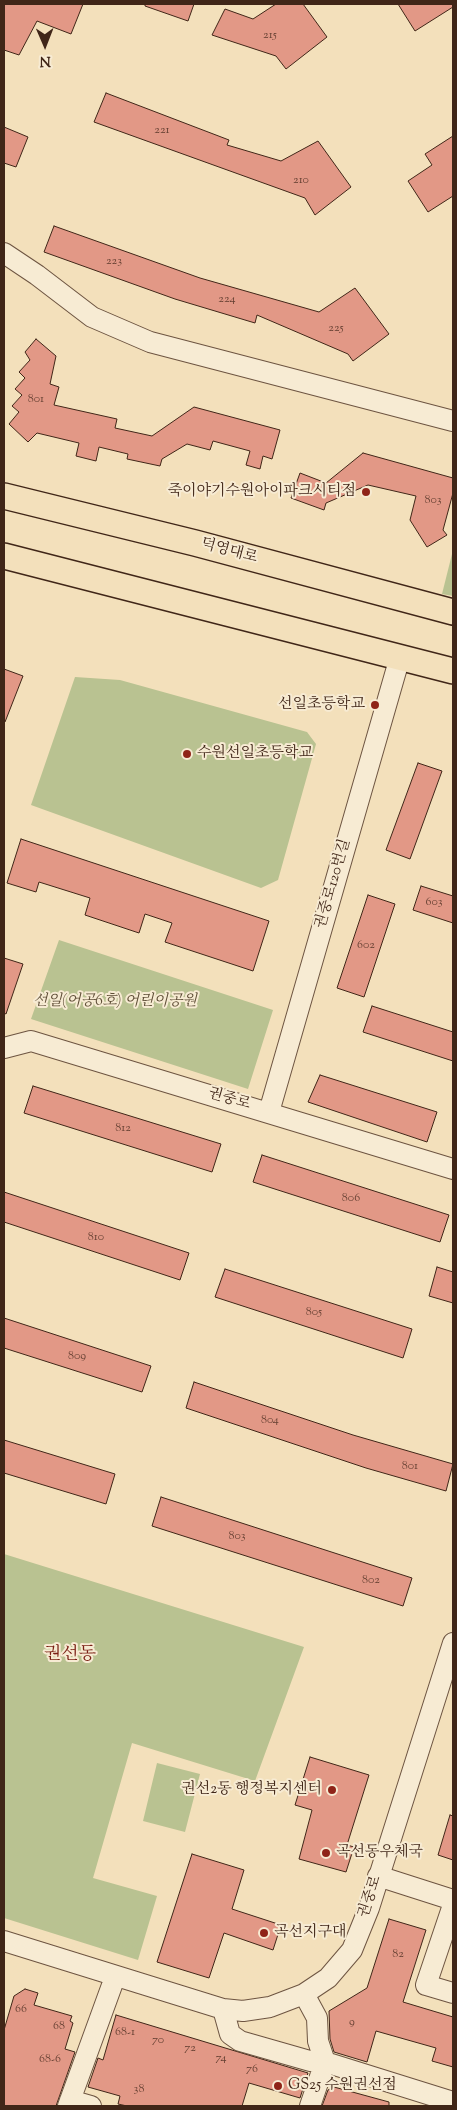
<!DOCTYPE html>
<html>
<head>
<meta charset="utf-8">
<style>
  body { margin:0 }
  #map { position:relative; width:457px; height:2110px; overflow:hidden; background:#f3e0bb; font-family:"Sorts Mill Goudy",serif }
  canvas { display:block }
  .frame { position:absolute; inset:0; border:5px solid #402618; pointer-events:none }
  .north { position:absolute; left:20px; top:20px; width:50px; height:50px; -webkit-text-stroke:4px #f7ebd3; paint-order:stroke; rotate:179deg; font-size:14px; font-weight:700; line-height:20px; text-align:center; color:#402618 }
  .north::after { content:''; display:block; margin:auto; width:18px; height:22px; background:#402618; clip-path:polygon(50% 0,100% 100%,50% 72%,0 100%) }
</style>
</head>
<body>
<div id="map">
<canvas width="457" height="2110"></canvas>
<div class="frame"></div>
<div class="north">N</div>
</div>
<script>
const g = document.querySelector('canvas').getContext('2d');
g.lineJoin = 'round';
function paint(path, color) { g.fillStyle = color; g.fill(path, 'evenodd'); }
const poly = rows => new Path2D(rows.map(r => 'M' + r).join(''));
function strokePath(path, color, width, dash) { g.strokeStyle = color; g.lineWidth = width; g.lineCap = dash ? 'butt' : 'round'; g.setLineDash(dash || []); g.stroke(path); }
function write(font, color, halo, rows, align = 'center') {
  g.font = font + ' "Sorts Mill Goudy","Noto Serif KR",serif'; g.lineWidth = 4; g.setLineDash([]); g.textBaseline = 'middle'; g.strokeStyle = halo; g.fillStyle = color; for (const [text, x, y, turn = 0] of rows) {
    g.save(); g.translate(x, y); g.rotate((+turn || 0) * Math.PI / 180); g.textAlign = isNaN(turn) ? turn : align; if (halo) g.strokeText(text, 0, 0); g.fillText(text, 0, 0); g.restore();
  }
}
paint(poly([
  [453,550,453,596,442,594],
  [75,677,120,680,307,732,316,744,278,880,261,888,31,805],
  [59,940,273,1010,248,1089,31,1019],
  [4,1554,304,1647,255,1781,132,1743,93,1878,157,1896,138,1960,4,1918],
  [157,1763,200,1774,185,1832,143,1821]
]), '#b9c291');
const building = poly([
  [4,4,83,4,71,34,37,21,19,55,4,50,4,4],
  [145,4,194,4,188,21,145,6,145,4],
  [276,4,303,4,327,37,286,69,276,56,212,35,225,9,253,19,276,4],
  [398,4,453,4,453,7,415,31,398,4],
  [106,93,229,140,227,145,281,161,318,141,351,187,315,215,305,198,94,122,106,93],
  [4,127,28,137,16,167,4,163,4,127],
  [453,136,453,196,428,212,408,181,432,165,425,154,453,136],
  [54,226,200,278,319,312,355,288,389,334,353,361,348,354,257,315,255,323,175,299,44,252,54,226],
  [36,339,56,356,50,384,59,387,54,405,117,419,115,428,152,436,194,407,280,430,272,459,263,456,260,469,246,465,250,451,213,441,210,450,187,444,162,459,160,466,127,459,128,454,99,447,96,461,76,456,79,443,37,433,28,442,9,424,19,412,12,406,22,395,15,389,25,378,19,372,30,360,25,352,36,339],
  [363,453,453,478,453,493,443,530,447,535,427,547,410,520,416,496,368,485,326,503,324,510,291,498,300,473,326,483,363,453],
  [4,669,23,676,5,722,4,722,4,669],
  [418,763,442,771,410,859,386,850,418,763],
  [21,839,269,921,253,971,165,942,172,923,145,914,139,933,85,915,90,898,39,882,36,892,7,883,21,839],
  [421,886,453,896,453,923,413,910,421,886],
  [368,895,395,904,364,997,337,988,368,895],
  [4,958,23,964,6,1014,4,1013,4,958],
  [372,1006,453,1032,453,1061,363,1032,372,1006],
  [320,1075,437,1112,427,1142,308,1102,320,1075],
  [33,1086,221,1144,212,1172,24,1113,33,1086],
  [262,1155,449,1215,440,1242,253,1182,262,1155],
  [4,1192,189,1253,180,1280,4,1222,4,1192],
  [437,1267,453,1272,453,1303,429,1296,437,1267],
  [225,1269,412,1329,403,1358,215,1297,225,1269],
  [4,1318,151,1366,142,1392,4,1348,4,1318],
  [194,1382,353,1435,453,1464,446,1491,366,1468,186,1408,194,1382],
  [4,1440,115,1474,106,1504,4,1473,4,1440],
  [161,1497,412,1578,403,1606,152,1526,161,1497],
  [310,1757,369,1775,347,1845,354,1847,346,1872,299,1859,312,1810,295,1805,310,1757],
  [450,1815,453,1816,453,1860,438,1855,450,1815],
  [192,1854,244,1870,232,1909,281,1925,273,1950,224,1933,209,1978,157,1962,192,1854],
  [389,1919,426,1930,403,2002,453,2017,453,2067,432,2061,436,2048,376,2031,367,2062,334,2052,330,2039,329,2011,367,1988,389,1919],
  [25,1989,38,1993,34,2005,72,2016,70,2021,73,2023,65,2049,75,2052,56,2106,4,2106,4,2030,14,1996,25,1989],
  [116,2015,308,2073,300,2098,249,2083,242,2106,127,2106,118,2104,120,2096,88,2087,98,2058,103,2060,116,2015],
  [334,2087,389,2102,389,2106,322,2106,328,2090,334,2087]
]);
paint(building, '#e29886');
strokePath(building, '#402618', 1);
const minor = poly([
  [4,253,37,275,92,317,150,342,453,421],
  [4,1048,31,1041,453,1169],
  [269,1112,400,657],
  [378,1876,453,1900],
  [453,1905,426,1985,453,1993],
  [4,1941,223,2009,243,2011,270,2007,304,1994,328,1978,352,1950,369,1908,453,1643],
  [304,1994,317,2018,318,2041,325,2062],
  [223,2009,230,2034,240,2041,310,2061,325,2062,453,2102],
  [70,2100,91,2106],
  [68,2106,115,1977],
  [310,2106,325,2062]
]);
const major = poly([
  [4,496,195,543,453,612],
  [4,556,453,671]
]);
strokePath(minor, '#6d5441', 22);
strokePath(major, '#402618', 28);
strokePath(minor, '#f7ebd3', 20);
strokePath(major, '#f3e0bb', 25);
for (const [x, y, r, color] of [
  [366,492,5,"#8f2418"],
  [375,705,5,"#8f2418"],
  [187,754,5,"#8f2418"],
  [332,1790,5,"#8f2418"],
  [326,1853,5,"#8f2418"],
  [264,1933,5,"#8f2418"],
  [278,2086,5,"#8f2418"]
]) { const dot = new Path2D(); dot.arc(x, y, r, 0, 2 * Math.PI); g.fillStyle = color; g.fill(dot); strokePath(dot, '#f7ebd3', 2); }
write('12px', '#684234', null, [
  ["215",270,36],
  ["221",162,131],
  ["210",301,181],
  ["223",114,262],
  ["224",227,300],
  ["225",336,329],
  ["801",36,400],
  ["803",433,501],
  ["603",434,903],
  ["602",366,946],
  ["812",123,1129],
  ["806",351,1199],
  ["810",96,1238],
  ["805",314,1313],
  ["809",77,1357],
  ["804",270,1421],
  ["801",410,1467],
  ["803",237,1537],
  ["802",371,1581],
  ["82",398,1955],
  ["66",21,2010],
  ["9",352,2023],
  ["68",59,2027],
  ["68-1",125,2033],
  ["70",158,2041],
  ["72",190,2049],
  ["74",221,2059],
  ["68-6",50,2060],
  ["76",252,2070],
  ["38",139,2090]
]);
write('15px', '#402618', '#f7ebd3', [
  ["죽이야기수원아이파크시티점",356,492,"right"],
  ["선일초등학교",365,705,"right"],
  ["수원선일초등학교",197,754],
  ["권선2동 행정복지센터",322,1790,"right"],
  ["곡선동우체국",336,1853],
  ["곡선지구대",274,1933],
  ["GS25 수원권선점",288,2086]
], 'left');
write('15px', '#402618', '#f7ebd3', [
  ["덕영대로",229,552,15],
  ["권중로120번길",334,884,-74],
  ["권중로",229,1100,16],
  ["권중로",371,1897,-72]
]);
write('italic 15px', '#5e4d36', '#f7ebd3', [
  ["선일(어공6호) 어린이공원",115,1002]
]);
write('18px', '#7a1f14', '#f7ebd3', [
  ["권선동",70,1656]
]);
</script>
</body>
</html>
